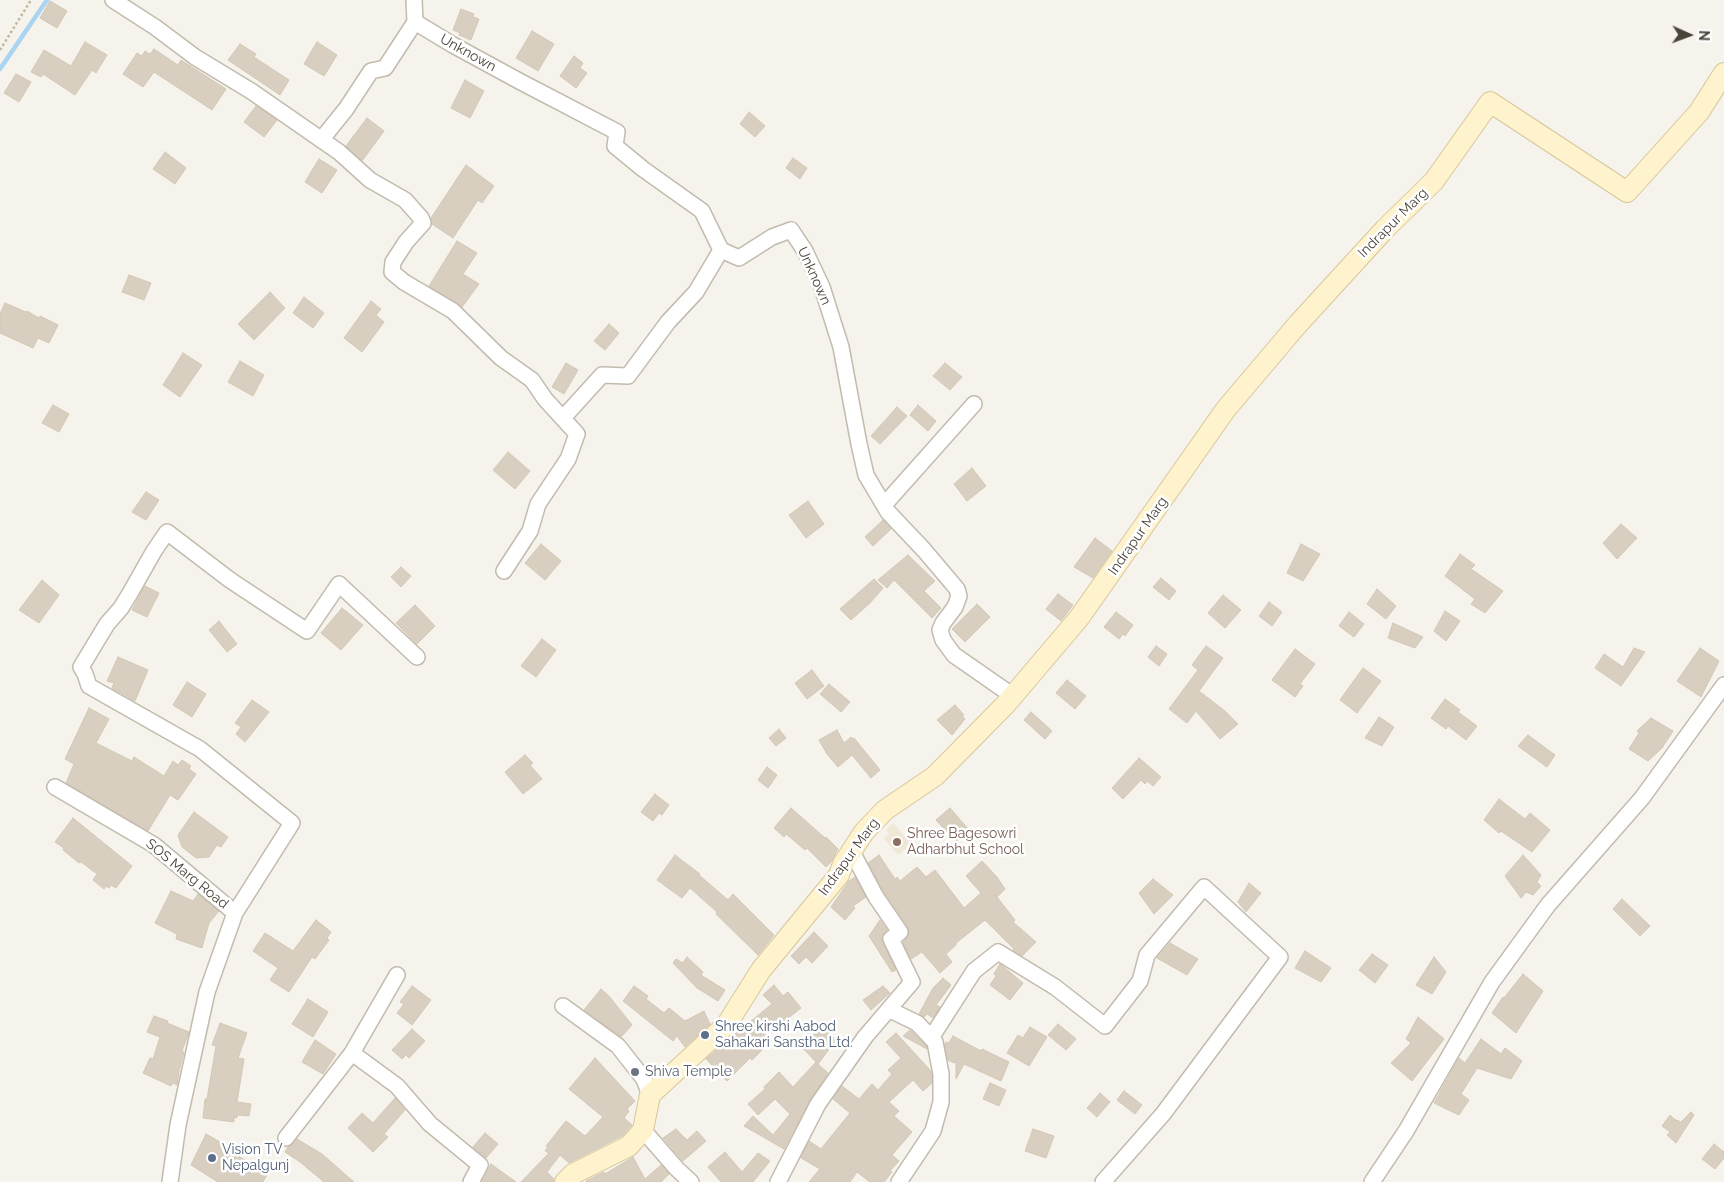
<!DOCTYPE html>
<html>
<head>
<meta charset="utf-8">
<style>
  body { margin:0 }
  #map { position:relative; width:1724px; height:1182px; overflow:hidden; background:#f6f3ec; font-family:Raleway,sans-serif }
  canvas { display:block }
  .north { position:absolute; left:1664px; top:10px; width:50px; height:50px; -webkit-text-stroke:4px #fff; paint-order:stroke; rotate:92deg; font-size:14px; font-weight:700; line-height:20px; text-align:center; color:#4b4439 }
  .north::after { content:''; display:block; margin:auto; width:18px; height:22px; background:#4b4439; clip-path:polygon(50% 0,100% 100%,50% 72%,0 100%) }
</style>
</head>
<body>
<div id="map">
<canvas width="1724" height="1182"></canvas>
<div class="north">N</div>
</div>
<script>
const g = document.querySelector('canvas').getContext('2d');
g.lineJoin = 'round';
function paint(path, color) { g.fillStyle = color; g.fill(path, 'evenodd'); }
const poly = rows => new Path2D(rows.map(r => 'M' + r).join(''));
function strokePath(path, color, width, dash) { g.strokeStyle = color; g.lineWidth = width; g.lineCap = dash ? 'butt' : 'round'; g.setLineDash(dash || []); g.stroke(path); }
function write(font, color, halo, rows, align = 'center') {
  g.font = font + ' Raleway,sans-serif'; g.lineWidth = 5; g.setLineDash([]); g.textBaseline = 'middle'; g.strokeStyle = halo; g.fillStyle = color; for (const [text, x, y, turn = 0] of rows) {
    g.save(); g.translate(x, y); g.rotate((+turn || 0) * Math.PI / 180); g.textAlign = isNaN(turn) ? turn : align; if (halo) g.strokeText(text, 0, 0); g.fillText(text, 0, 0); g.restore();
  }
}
paint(poly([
  [893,823,911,844,898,855,884,839,889,834,886,830]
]), '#efe8d6');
strokePath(poly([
  [0,69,47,0]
]), '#a9d4f2', 4.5);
const building = poly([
  [50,1,67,11,57,28,40,18,50,1],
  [461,9,474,14,473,17,479,19,471,40,459,35,460,33,453,30,461,9],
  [532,31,554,44,538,71,516,58,532,31],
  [85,42,107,55,96,73,92,70,75,95,43,74,41,77,31,72,44,50,71,66,85,42],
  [317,42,337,55,324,76,304,64,317,42],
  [240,44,256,54,254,57,289,80,280,95,228,60,240,44],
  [154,49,178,65,181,60,226,89,212,110,154,72,143,87,123,74,137,53,142,56,145,51,150,54,154,49],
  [574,56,583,63,580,68,587,73,576,88,560,76,574,56],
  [16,74,31,82,19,102,4,93,16,74],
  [465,80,484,91,470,118,451,108,465,80],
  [256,106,277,120,264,137,244,122,256,106],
  [749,112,765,126,755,137,740,124,749,112],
  [367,118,384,131,362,161,346,146,367,118],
  [165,152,186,168,175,184,153,169,165,152],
  [793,158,807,168,800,179,786,168,793,158],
  [319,159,337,170,322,193,305,182,319,159],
  [466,165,494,186,482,203,478,200,453,238,432,224,431,218,466,165],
  [457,241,477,253,463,274,479,284,462,307,429,286,457,241],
  [129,275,151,283,144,300,122,292,129,275],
  [270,292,285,308,254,340,238,324,270,292],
  [304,297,324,313,313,328,293,313,304,297],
  [371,301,381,309,376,315,384,322,362,352,344,338,371,301],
  [5,303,26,312,27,311,39,318,40,316,58,325,49,343,38,338,33,348,0,333,0,314,5,303],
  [609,324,619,333,605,350,594,341,609,324],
  [183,353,202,365,180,397,163,385,183,353],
  [240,361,264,375,253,396,228,382,240,361],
  [566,363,578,370,564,394,552,387,566,363],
  [945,363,962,377,950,390,933,376,945,363],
  [53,405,69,414,59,432,42,423,53,405],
  [918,405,936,421,928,431,910,415,918,405],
  [897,407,907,416,880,444,871,436,897,407],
  [508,452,530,471,515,489,493,470,508,452],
  [972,468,986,486,967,501,954,484,972,468],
  [146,492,159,500,146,520,132,512,146,492],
  [808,501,824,524,806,538,789,515,808,501],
  [883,520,891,529,873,546,865,537,883,520],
  [1621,524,1637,538,1617,559,1603,543,1621,524],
  [1095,538,1112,551,1093,578,1074,567,1095,538],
  [541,544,561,561,545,580,525,563,541,544],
  [1301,544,1320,554,1303,581,1287,573,1301,544],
  [1460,554,1475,565,1471,569,1503,591,1485,613,1471,604,1475,599,1445,576,1460,554],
  [908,555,935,581,924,591,941,608,932,618,894,580,887,588,878,580,908,555],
  [401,567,411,576,401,587,391,577,401,567],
  [1161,578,1176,591,1169,600,1153,587,1161,578],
  [874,579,883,588,870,603,851,620,840,609,874,579],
  [42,580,59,595,39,623,19,610,42,580],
  [145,586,159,593,147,617,132,610,145,586],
  [1377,589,1396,606,1386,619,1367,604,1377,589],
  [1058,594,1073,605,1061,621,1046,609,1058,594],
  [1223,595,1241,610,1225,628,1208,613,1223,595],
  [1269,602,1282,612,1272,626,1259,616,1269,602],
  [977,604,990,617,965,642,952,629,977,604],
  [415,605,435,626,417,644,396,623,415,605],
  [342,608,363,625,341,650,321,633,342,608],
  [1445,611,1460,621,1446,641,1434,631,1445,611],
  [1116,612,1133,625,1125,636,1123,634,1119,639,1104,627,1116,612],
  [1349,612,1364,624,1354,637,1339,626,1349,612],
  [219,621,237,644,227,652,209,630,219,621],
  [1393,623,1423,637,1415,648,1388,638,1393,623],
  [542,639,556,650,536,677,521,666,542,639],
  [1156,646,1167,654,1159,666,1148,657,1156,646],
  [1206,646,1223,658,1199,691,1225,711,1238,724,1220,739,1196,711,1187,723,1169,709,1198,670,1192,665,1206,646],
  [1634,648,1645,652,1621,686,1595,668,1604,654,1623,667,1634,648],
  [1700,648,1719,661,1701,697,1677,681,1700,648],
  [1295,649,1315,664,1300,684,1303,686,1295,697,1272,680,1295,649],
  [118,657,148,670,135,701,112,688,114,683,107,681,118,657],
  [1363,668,1381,681,1357,713,1340,700,1363,668],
  [812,670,824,686,807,699,795,683,812,670],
  [1067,680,1086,696,1075,709,1056,693,1067,680],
  [187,682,206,694,192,717,173,705,187,682],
  [829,684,850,702,841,712,820,694,829,684],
  [1445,699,1460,710,1458,712,1477,726,1466,740,1448,726,1446,729,1431,718,1445,699],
  [252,700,269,712,245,742,236,734,241,727,235,723,252,700],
  [955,705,964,715,962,716,965,719,952,735,937,720,955,705],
  [89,708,109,719,96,743,132,761,134,757,164,776,173,761,178,765,182,760,191,766,189,769,196,774,178,800,170,795,148,831,66,783,74,764,65,759,89,708],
  [1031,712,1052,731,1045,739,1024,720,1031,712],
  [1379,717,1394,727,1382,746,1365,738,1379,717],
  [1651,718,1673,731,1662,748,1648,761,1629,749,1639,733,1637,731,1651,718],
  [779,729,786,738,776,746,769,738,779,729],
  [837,730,844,743,851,737,853,739,854,738,880,770,871,778,852,755,838,767,827,754,819,740,837,730],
  [1528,735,1555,755,1547,767,1518,746,1528,735],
  [525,755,533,763,530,765,542,779,523,794,505,772,525,755],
  [1139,758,1161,777,1153,786,1147,781,1145,784,1141,780,1123,799,1112,788,1139,758],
  [767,767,777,775,768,788,758,780,767,767],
  [655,794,669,805,662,815,659,813,653,821,641,812,655,794],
  [1499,799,1525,819,1530,813,1550,830,1532,852,1501,831,1499,833,1484,820,1499,799],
  [791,808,825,838,826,837,838,849,831,862,826,867,807,848,805,850,786,834,784,837,774,828,791,808],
  [950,808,969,830,956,842,936,820,950,808],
  [194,812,228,837,221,847,217,845,209,857,196,858,182,847,178,835,194,812],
  [73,818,132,866,116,888,111,885,109,888,106,886,104,889,93,880,97,874,81,862,79,863,63,850,64,848,55,842,73,818],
  [675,855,700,874,699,875,728,900,733,894,774,935,758,955,716,914,717,912,690,888,682,898,657,880,675,855],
  [879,855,895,879,897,877,900,881,917,867,926,877,935,870,964,908,981,893,966,876,982,861,997,877,1005,889,997,897,1015,920,1013,922,1036,942,1022,956,1013,950,1014,949,985,920,956,943,956,945,946,954,952,962,940,973,922,952,911,959,903,942,909,935,908,927,884,892,868,863,879,855],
  [1523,855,1541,875,1537,882,1541,886,1533,895,1526,892,1521,898,1505,876,1523,855],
  [855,877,866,897,853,906,855,908,845,920,831,907,849,881,855,877],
  [1153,879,1173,895,1154,914,1139,893,1153,879],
  [1249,883,1261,893,1246,912,1238,902,1249,883],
  [171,891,193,901,198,894,219,911,209,923,202,948,176,939,177,934,155,923,171,891],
  [1622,899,1650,926,1640,936,1613,909,1622,899],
  [316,920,331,932,327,938,329,940,315,959,312,957,289,992,270,980,278,968,253,951,265,933,293,951,316,920],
  [880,920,887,930,883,935,882,939,896,970,892,972,869,936,880,920],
  [814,932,828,946,812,963,806,957,799,964,791,956,814,932],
  [1170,943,1198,959,1187,975,1157,958,1170,943],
  [1305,951,1331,968,1321,982,1295,968,1305,951],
  [1372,954,1388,965,1375,983,1359,970,1372,954],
  [687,957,703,972,701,975,725,990,718,1001,697,988,673,963,676,959,683,963,687,957],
  [1434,957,1446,972,1432,994,1416,985,1434,957],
  [1000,964,1023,983,1010,1000,990,985,996,976,994,974,1000,964],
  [1523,974,1543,991,1516,1033,1492,1013,1503,997,1504,998,1523,974],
  [943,978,951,985,936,1005,940,1007,933,1018,927,1014,924,1017,919,1014,933,988,943,978],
  [774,985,783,996,788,992,801,1008,759,1041,765,1047,752,1060,750,1058,727,1081,706,1059,735,1033,742,1023,745,1026,772,1004,763,995,774,985],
  [412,986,431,1000,412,1025,397,1013,404,1004,400,1002,412,986],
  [634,986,648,996,646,999,664,1013,669,1008,685,1021,704,1011,710,1024,685,1047,677,1036,673,1041,623,1001,634,986],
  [883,986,890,993,871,1010,863,1000,883,986],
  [601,989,609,996,632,1025,621,1037,584,1010,601,989],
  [308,999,328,1012,313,1037,292,1024,308,999],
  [154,1016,168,1021,167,1023,189,1032,182,1051,184,1052,179,1071,177,1085,173,1083,171,1086,143,1073,150,1058,153,1059,160,1037,147,1032,154,1016],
  [1418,1017,1444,1039,1412,1081,1391,1063,1411,1043,1406,1039,1418,1017],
  [819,1022,836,1040,818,1064,828,1073,810,1100,784,1149,744,1126,753,1116,773,1135,790,1114,775,1099,758,1115,748,1104,765,1089,764,1087,779,1072,793,1087,816,1062,798,1043,819,1022],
  [220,1023,247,1033,238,1058,244,1059,237,1102,251,1104,249,1116,237,1115,237,1118,234,1117,234,1122,203,1118,205,1099,207,1099,216,1046,212,1045,220,1023],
  [1058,1024,1076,1039,1066,1050,1048,1035,1058,1024],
  [1030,1027,1047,1037,1029,1066,1007,1053,1018,1035,1023,1038,1030,1027],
  [412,1029,425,1041,409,1058,406,1055,402,1059,392,1050,412,1029],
  [910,1030,926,1046,927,1049,903,1036,910,1030],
  [896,1033,931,1071,932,1083,923,1091,913,1080,889,1102,899,1111,894,1116,912,1132,892,1155,899,1161,890,1171,892,1172,884,1182,870,1182,857,1172,850,1182,809,1182,820,1169,801,1158,809,1141,821,1149,850,1113,833,1099,842,1086,859,1099,872,1084,878,1090,892,1074,888,1070,901,1058,886,1042,896,1033],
  [953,1036,981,1051,982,1049,1009,1062,1001,1081,964,1064,956,1079,956,1061,954,1063,948,1060,945,1044,946,1042,949,1043,953,1036],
  [1481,1039,1501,1054,1505,1048,1522,1061,1511,1079,1477,1068,1461,1094,1469,1100,1459,1115,1434,1103,1459,1058,1465,1063,1481,1039],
  [315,1040,336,1054,323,1074,302,1062,315,1040],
  [595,1058,635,1101,627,1109,629,1111,624,1118,632,1125,622,1136,569,1163,560,1155,547,1172,554,1179,553,1182,521,1182,549,1153,545,1151,548,1147,546,1146,566,1121,585,1136,603,1117,569,1089,595,1058],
  [990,1083,1006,1090,999,1106,983,1099,990,1083],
  [1124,1091,1142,1105,1135,1114,1117,1100,1124,1091],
  [1100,1093,1110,1102,1097,1117,1087,1108,1100,1093],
  [395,1098,405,1110,384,1134,388,1137,373,1152,348,1128,362,1113,373,1123,395,1098],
  [1691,1112,1694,1115,1676,1143,1667,1135,1670,1132,1662,1126,1670,1115,1674,1119,1681,1122,1691,1112],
  [676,1129,687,1140,697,1131,706,1141,683,1161,663,1138,676,1129],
  [1033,1129,1054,1136,1046,1158,1025,1151,1033,1129],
  [485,1133,498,1144,486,1158,473,1147,485,1133],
  [206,1134,234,1150,233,1153,268,1173,263,1182,218,1182,191,1165,206,1134],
  [297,1139,322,1154,354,1182,324,1182,300,1162,285,1152,288,1147,293,1144,297,1139],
  [1714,1144,1724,1152,1724,1158,1715,1169,1702,1159,1714,1144],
  [725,1152,742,1172,758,1153,770,1161,753,1182,721,1182,708,1167,725,1152],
  [633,1157,645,1179,661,1165,669,1174,661,1182,587,1182,586,1181,604,1172,605,1174,633,1157],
  [491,1164,516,1182,482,1182,491,1164]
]);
paint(building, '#d8cfc1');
strokePath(building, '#d3c7b4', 1);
const street = poly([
  [113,0,155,27,195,57,251,91,339,152,370,180,405,200,421,218,423,223,406,242,393,262,392,272,404,282,453,311,501,358,532,380,545,399,577,434,568,459,538,504,530,531,504,571],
  [414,0,415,22],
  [321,140,346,109,371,71,385,68,415,22,453,45,521,82,617,132,615,146,643,169,702,211,721,250,739,258,772,237,791,230,805,251,822,287,841,347,859,444,866,475,888,512,924,550,957,589,959,596,955,607,943,623,940,630,943,640,954,655,1013,696],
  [563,418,602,375,628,376,668,322,696,292,721,250],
  [884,505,974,404],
  [55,787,154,845,235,913,207,992,178,1125,170,1182],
  [235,913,292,823,200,749,89,686,85,674,81,667,107,624,121,608,129,595,154,551,167,532,230,580,307,631,339,584,417,657],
  [563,1006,618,1046,644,1079,650,1095],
  [890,1010,917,1023,935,1042,941,1074,941,1102,933,1131,899,1182],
  [931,1038,974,971,998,952,1055,987,1105,1026,1140,981,1147,955,1204,887,1280,957,1163,1114,1103,1182],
  [352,1053,397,975],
  [643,1130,677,1169,691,1182],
  [286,1138,352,1053,397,1086,430,1124,480,1165,471,1182],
  [778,1182,818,1104,865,1037,912,982,891,939,900,932,876,897,851,850],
  [1372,1182,1406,1131,1492,982,1548,905,1642,798,1724,685]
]);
const secondary = poly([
  [565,1182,573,1174,629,1146,643,1130,650,1095,727,1024,761,970,839,875,843,864,864,832,885,810,935,776,1006,704,1079,618,1226,409,1298,324,1385,229,1434,181,1490,102,1627,192,1699,112,1724,73]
]);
strokePath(street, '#c2bbae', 18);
strokePath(secondary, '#d6c79b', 22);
strokePath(poly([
  [0,50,31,0]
]), '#c4b79f', 2.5, [2.5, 2.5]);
strokePath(street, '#fff', 15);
strokePath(secondary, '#fff3cd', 20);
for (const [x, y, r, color] of [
  [897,842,5,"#8d6e63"],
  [705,1035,5,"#5c6f8a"],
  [635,1072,5,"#6b7280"],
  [212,1158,5,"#5c6f8a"]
]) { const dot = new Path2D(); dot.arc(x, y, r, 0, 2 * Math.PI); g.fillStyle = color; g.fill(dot); strokePath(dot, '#fff', 2); }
write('14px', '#4b4439', '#fff', [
  ["Unknown",468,53,29],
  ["Indrapur Marg",1393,223,-45],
  ["Unknown",814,276,66],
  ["Indrapur Marg",1138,536,-55],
  ["Indrapur Marg",849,857,-54],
  ["SOS Marg Road",187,874,39]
]);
write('14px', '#785e54', '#fff', [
  ["Shree Bagesowri",907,834],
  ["Adharbhut School",907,850]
], 'left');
write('14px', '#4e5e75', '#fff', [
  ["Shree kirshi Aabod",715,1027],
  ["Sahakari Sanstha Ltd.",715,1043],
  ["Vision TV",222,1150],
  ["Nepalgunj",222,1166]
], 'left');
write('14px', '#5b616d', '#fff', [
  ["Shiva Temple",645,1072]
], 'left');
</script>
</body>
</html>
